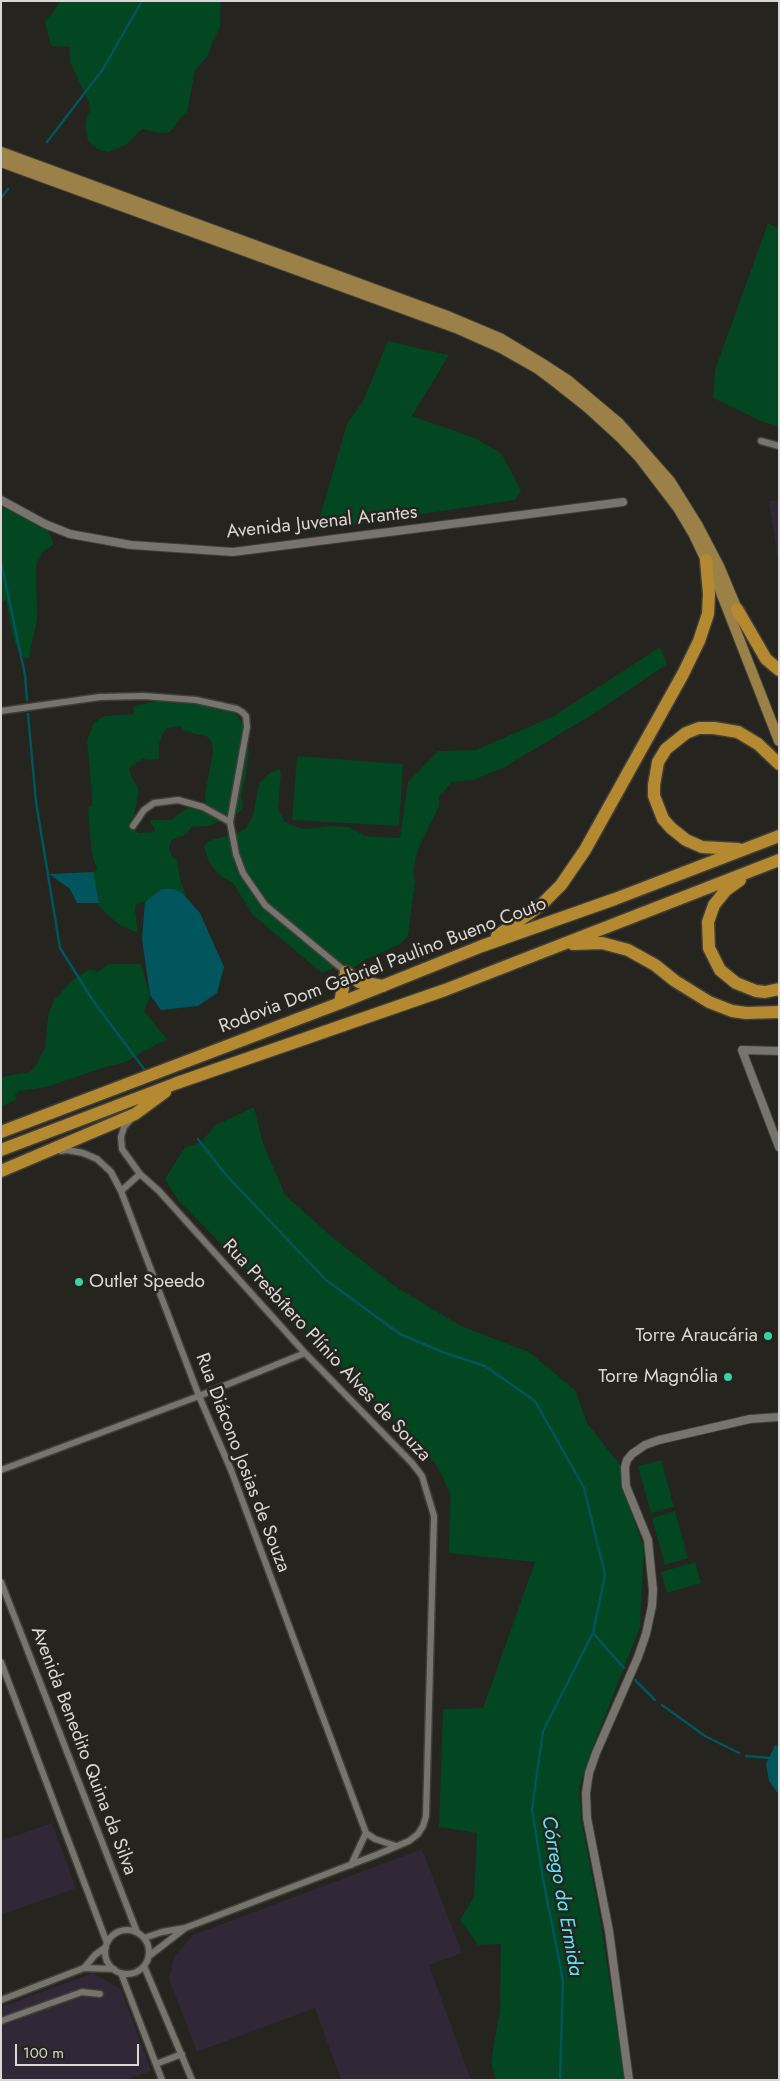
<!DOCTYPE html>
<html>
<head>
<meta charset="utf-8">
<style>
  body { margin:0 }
  #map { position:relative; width:780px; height:2081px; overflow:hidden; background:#25241e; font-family:Jost,sans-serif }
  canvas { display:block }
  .frame { position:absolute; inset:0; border:2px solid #d9d8d4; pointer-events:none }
  .scale { position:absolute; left:15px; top:2044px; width:124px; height:22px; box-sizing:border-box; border:2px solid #d9d8d4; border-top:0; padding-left:6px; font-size:15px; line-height:18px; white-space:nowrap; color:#d9d8d4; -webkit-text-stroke:4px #25241e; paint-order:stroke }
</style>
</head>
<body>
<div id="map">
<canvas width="780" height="2081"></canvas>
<div class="frame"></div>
<div class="scale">100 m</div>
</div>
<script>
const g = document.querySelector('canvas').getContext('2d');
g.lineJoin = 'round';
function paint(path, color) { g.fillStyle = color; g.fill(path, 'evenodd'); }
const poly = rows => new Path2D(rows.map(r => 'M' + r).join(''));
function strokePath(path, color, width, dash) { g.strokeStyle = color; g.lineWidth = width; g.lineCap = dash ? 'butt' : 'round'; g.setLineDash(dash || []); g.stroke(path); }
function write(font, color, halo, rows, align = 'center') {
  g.font = font + ' Jost,sans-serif'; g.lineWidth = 5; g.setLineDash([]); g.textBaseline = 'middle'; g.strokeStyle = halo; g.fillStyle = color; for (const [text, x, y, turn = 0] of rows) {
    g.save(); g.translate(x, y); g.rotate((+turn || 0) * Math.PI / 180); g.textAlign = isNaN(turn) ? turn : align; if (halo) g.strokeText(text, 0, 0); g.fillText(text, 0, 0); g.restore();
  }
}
paint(poly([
  [769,501,779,501,779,567],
  [52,1823,76,1888,1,1915,1,1841],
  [422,1849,462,1953,429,1965,471,2080,341,2080,315,2008,197,2052,169,1979,174,1957,193,1935],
  [93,1973,121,1989,151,2071,125,2080,1,2080,1,2007]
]), '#302737');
paint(poly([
  [61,1,221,1,220,27,211,45,208,56,195,70,187,113,180,118,170,132,161,133,142,129,126,145,108,152,97,149,88,140,85,126,87,115,90,112,89,103,70,62,70,47,51,46,45,22],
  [768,223,779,229,779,427,761,421,713,398,715,370],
  [388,341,449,355,412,416,475,438,501,453,521,490,515,500,316,530,347,424,363,401],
  [1,506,31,516,46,526,54,544,43,552,36,565,37,619,29,658,25,659,18,650,12,633,6,600,1,602],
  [660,647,667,664,593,714,503,768,473,780,452,782,439,797,439,806,417,852,413,871,415,881,408,936,400,944,365,960,343,975,334,968,322,973,253,915,233,883,219,875,209,862,204,847,208,841,237,833,246,828,253,815,259,784,271,772,279,769,281,772,278,809,285,822,302,829,331,826,349,827,365,836,400,838,408,782,438,751,476,750,554,716],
  [173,696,225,708,235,712,243,723,249,749,246,776,241,796,243,803,242,809,238,813,209,826,192,827,185,835,172,840,169,847,172,857,177,860,180,879,189,904,145,901,137,904,135,909,138,933,120,925,108,915,98,905,91,892,92,872,96,871,97,868,92,855,90,834,88,808,92,805,92,794,87,740,94,723,104,716,134,714,133,707],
  [180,726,185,731,208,737,212,743,213,752,205,794,206,805,202,809,187,808,171,820,151,820,150,823,155,829,155,832,138,833,134,828,133,822,139,790,132,778,129,768,143,759,154,760,159,759,159,744,162,734,168,728],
  [297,756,403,764,399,826,292,820],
  [109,964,141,964,150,996,144,1011,168,1040,157,1044,124,1063,105,1067,47,1087,19,1091,15,1095,17,1099,1,1107,1,1077,29,1072,35,1067,45,1048,48,1016,54,1000,75,978,90,969,97,972],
  [254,1107,263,1143,285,1195,332,1237,396,1287,461,1326,529,1352,575,1390,587,1423,624,1470,623,1489,644,1548,640,1627,590,1754,579,1788,581,1819,599,1912,625,2080,496,2080,491,2062,500,2010,501,1944,478,1945,460,1920,474,1897,477,1833,439,1827,443,1709,483,1708,535,1562,449,1553,450,1493,436,1464,178,1200,165,1179,185,1147,200,1143,216,1125],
  [661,1460,674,1507,651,1513,638,1466],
  [675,1511,688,1558,665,1565,652,1518],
  [695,1562,701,1583,667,1593,661,1572]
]), '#024622');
paint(poly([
  [93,872,99,903,77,903,70,889,49,874],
  [162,889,174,889,183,894,200,913,224,967,217,993,198,1006,161,1010,150,995,142,939,145,902],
  [775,1745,779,1747,779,1792,777,1792,769,1781,766,1764]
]), '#01555d');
strokePath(poly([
  [47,142,103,69,142,1],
  [1,198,8,189],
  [1,562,25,675,27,700],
  [28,714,36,802,60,948,94,1002,144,1069],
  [198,1139,226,1175,326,1280,400,1334,445,1353,485,1366,535,1401,584,1488,605,1575,593,1633,543,1731,532,1809,543,1879,563,1980,560,2080],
  [593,1633,624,1668],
  [635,1680,655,1700],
  [662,1705,705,1736,739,1753],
  [746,1756,770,1758]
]), '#01555d', 2.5);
const minor = poly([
  [761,441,779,446],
  [1,711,100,697,144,696,196,700,237,709,242,712,246,716,247,727,230,822,236,854,243,873,265,905,346,972],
  [133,826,144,810,154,803,178,800,203,807,230,822],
  [131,1119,124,1127,121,1137,122,1149,140,1174,159,1191,305,1353,412,1463,422,1476,434,1516,426,1816,423,1826,418,1834,409,1841,376,1855,185,1928,162,1932,144,1938],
  [61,1151,67,1150,83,1153,97,1159,111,1172,121,1191,199,1396,231,1470,366,1833,351,1865],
  [121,1191,140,1174],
  [1,1470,199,1396,305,1353],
  [1,1582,137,1932],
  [1,1662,107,1943],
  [366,1833,375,1839,396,1846],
  '105 1952a22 22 0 1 1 44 0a22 22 0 1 1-44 0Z',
  [149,1956,184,1929],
  [144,1966,192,2080],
  [84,1968,95,1955,106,1947],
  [121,1973,162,2080],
  [1,2000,84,1968,114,1969],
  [1,2021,82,1992,100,1994],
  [156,2064,182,2054]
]);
const tertiary = poly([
  [1,500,45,524,70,534,131,545,233,552,623,502],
  [779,1051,742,1050,779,1147],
  [629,2080,609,1931,587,1818,586,1793,589,1773,596,1753,638,1657,646,1634,652,1606,653,1590,648,1540,626,1486,625,1467,627,1460,632,1454,645,1445,659,1440,750,1419,779,1417]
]);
const primary = poly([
  [1,152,450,317,500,338,543,364,569,381,619,423,670,481,698,526,719,566,739,614],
  [1,162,456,328,501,348,538,369,554,381,587,407,621,438,639,457,678,508,694,535,720,590,779,741]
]);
const motorway = poly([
  [737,609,766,659,779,670],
  [738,849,702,847,686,840,671,828,663,819,654,796,654,785,658,762,666,749,686,733,699,728,714,728,738,732,758,744,779,764],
  [740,880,726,890,714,905,708,922,709,948,720,970,736,983,756,991,765,992,779,989],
  [497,936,541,905,561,885,585,850,683,674,699,641,708,614,709,594,706,560],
  [573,944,602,943,628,950,655,965,675,981,709,1002,732,1011,746,1013,779,1012],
  [346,972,359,982,383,986],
  [340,1003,346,972],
  [1,1132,340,1003,482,946,615,899,779,836],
  [1,1150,177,1083,445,990,779,860],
  [1,1171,135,1114,165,1092]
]);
strokePath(minor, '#3f3e39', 9);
strokePath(tertiary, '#3f3e39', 10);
strokePath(primary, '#3f3e39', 12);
strokePath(motorway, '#3f3e39', 15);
strokePath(minor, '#76746d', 6);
strokePath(tertiary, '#76746d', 8);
strokePath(primary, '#9b8148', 10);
strokePath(motorway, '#b48930', 12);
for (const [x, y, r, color] of [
  [79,1282,5,"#38d4a6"],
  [768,1336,5,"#38d4a6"],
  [728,1377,5,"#38d4a6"]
]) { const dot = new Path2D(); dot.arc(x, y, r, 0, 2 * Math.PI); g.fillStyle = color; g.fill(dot); strokePath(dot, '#25241e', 2); }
write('19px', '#d9d8d4', '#25241e', [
  ["Avenida Juvenal Arantes",322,523,-6],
  ["Rodovia Dom Gabriel Paulino Bueno Couto",383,966,-21],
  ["Rua Presbítero Plínio Alves de Souza",326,1351,47],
  ["Rua Diácono Josias de Souza",242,1463,69],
  ["Avenida Benedito Quina da Silva",83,1751,69]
]);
write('19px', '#d9d8d4', '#25241e', [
  ["Outlet Speedo",89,1282,"left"],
  ["Torre Araucária",758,1336],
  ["Torre Magnólia",718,1377]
], 'right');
write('italic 20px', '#5ee3f2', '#25241e', [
  ["Córrego da Ermida",561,1896,80]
]);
</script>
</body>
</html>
